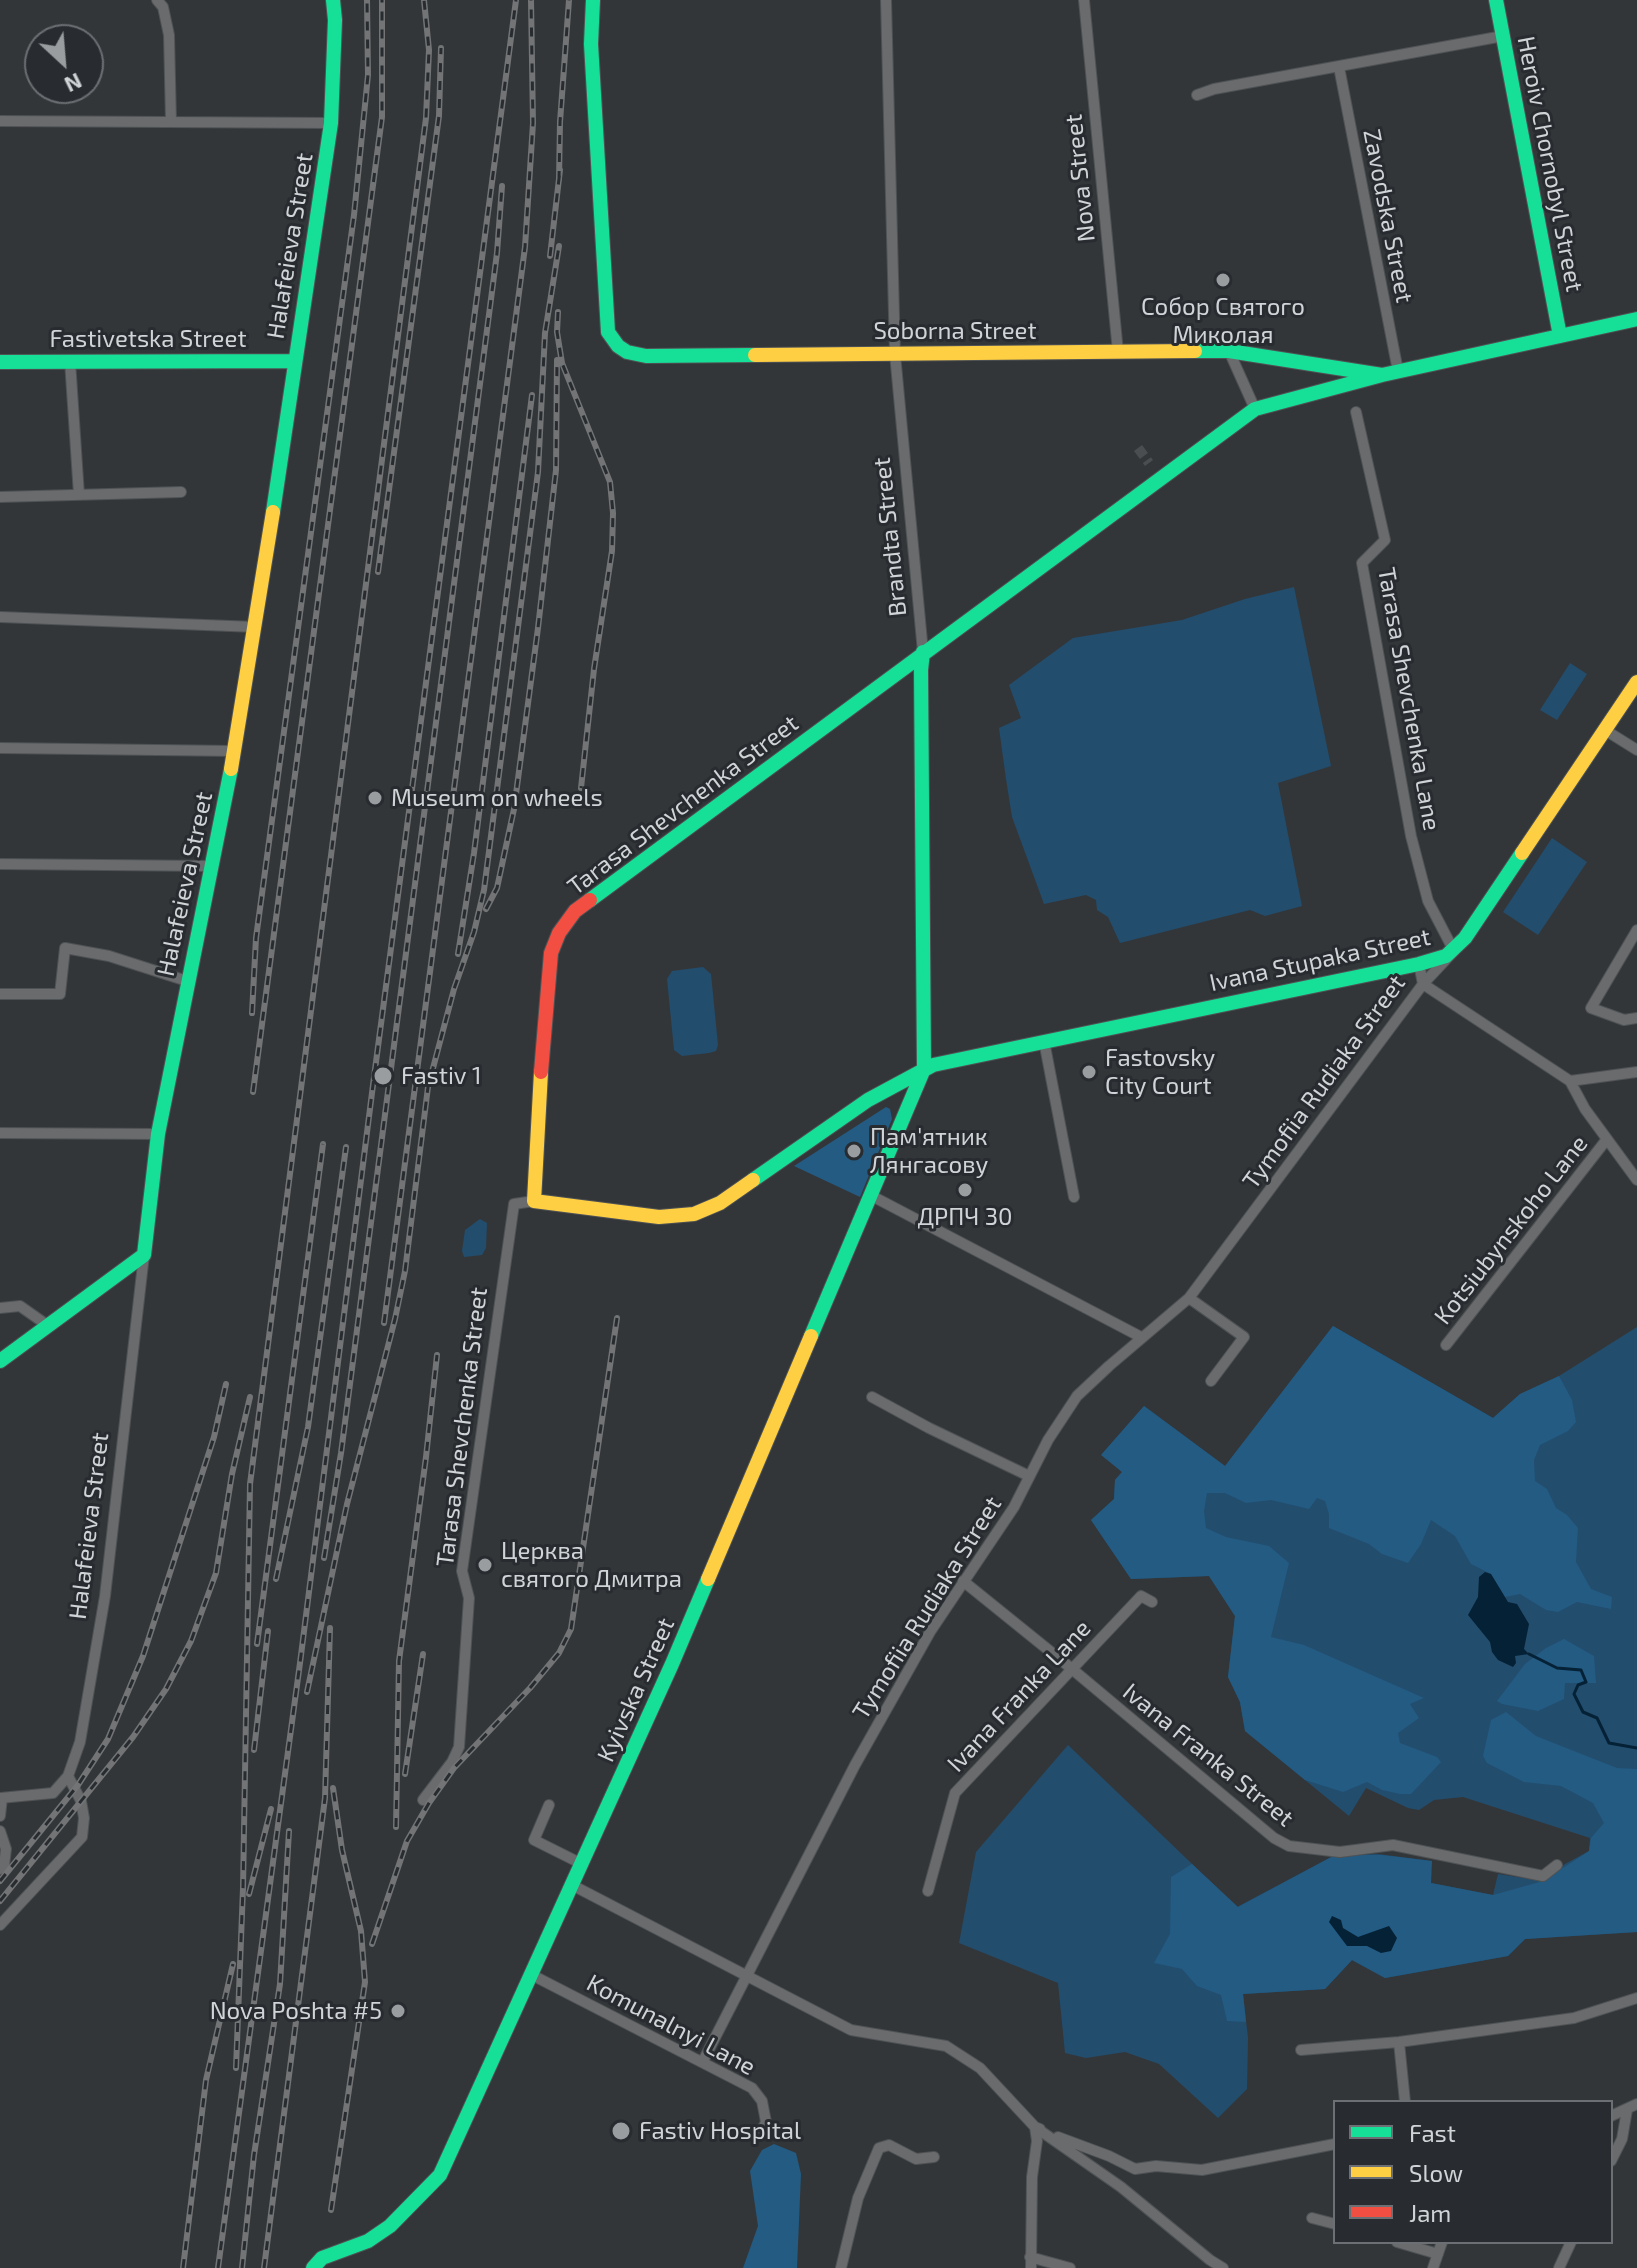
<!DOCTYPE html>
<html>
<head>
<meta charset="utf-8">
<style>
  body { margin:0 }
  #map { position:relative; width:1637px; height:2268px; overflow:hidden; background:#333639; font-family:"Exo 2",sans-serif }
  canvas { display:block }
  .legend { position:absolute; left:1333px; top:2100px; width:280px; height:144px; box-sizing:border-box; background:#282c30; border:2px solid #6c6f73; margin:0; padding:10px 14px; list-style:none; font-size:24px; color:#d1d4d7 }
  .legend li { display:flex; align-items:center; gap:16px; height:40px }
  .legend b { width:40px; border:2px solid #6c6f73 }
  .north { position:absolute; left:24px; top:24px; width:80px; height:80px; box-sizing:border-box; background:#282c30; border:2px solid #6c6f73; border-radius:50%; rotate:154deg; font-size:22px; font-weight:700; line-height:32px; text-align:center; color:#d1d4d7 }
  .north::after { content:''; display:block; margin:auto; width:28px; height:36px; background:#9a9da0; clip-path:polygon(50% 0,100% 100%,50% 72%,0 100%) }
</style>
</head>
<body>
<div id="map">
<canvas width="1637" height="2268"></canvas>
<ul class="legend">
<li><b style="height:10px;background:#16e098"></b>Fast</li>
<li><b style="height:10px;background:#ffcf43"></b>Slow</li>
<li><b style="height:10px;background:#f24e42"></b>Jam</li>
</ul>
<div class="north">N</div>
</div>
<script>
const g = document.querySelector('canvas').getContext('2d');
g.lineJoin = 'round';
function paint(path, color) { g.fillStyle = color; g.fill(path, 'evenodd'); }
const poly = rows => new Path2D(rows.map(r => 'M' + r).join(''));
function strokePath(path, color, width, dash) { g.strokeStyle = color; g.lineWidth = width; g.lineCap = dash ? 'butt' : 'round'; g.setLineDash(dash || []); g.stroke(path); }
function write(font, color, halo, rows, align = 'center') {
  g.font = font + ' "Exo 2",sans-serif'; g.lineWidth = 6; g.setLineDash([]); g.textBaseline = 'middle'; g.strokeStyle = halo; g.fillStyle = color; for (const [text, x, y, turn = 0] of rows) {
    g.save(); g.translate(x, y); g.rotate((+turn || 0) * Math.PI / 180); g.textAlign = isNaN(turn) ? turn : align; if (halo) g.strokeText(text, 0, 0); g.fillText(text, 0, 0); g.restore();
  }
}
paint(poly([
  [1294,587,1331,766,1278,783,1302,906,1265,916,1250,910,1120,943,1108,917,1097,910,1096,900,1086,895,1044,904,1012,817,1006,779,999,728,1021,718,1009,685,1073,638,1182,620,1245,599],
  [1570,663,1587,674,1557,720,1540,710],
  [1552,838,1587,862,1538,935,1503,912],
  [703,967,711,974,718,1045,716,1051,709,1053,682,1056,674,1050,667,979,672,971],
  [480,1219,487,1223,486,1248,482,1255,464,1257,462,1251,465,1230],
  [1333,1326,1493,1418,1520,1394,1559,1376,1637,1327,1637,1932,1525,1939,1508,1956,1385,1978,1352,1960,1325,1989,1243,1994,1248,2038,1247,2089,1218,2118,1159,2064,1125,2052,1086,2058,1065,2053,1058,1983,959,1943,976,1852,1068,1745,1237,1907,1335,1855,1378,1854,1432,1861,1429,1875,1431,1883,1493,1895,1498,1874,1543,1881,1565,1864,1589,1851,1590,1838,1463,1797,1434,1800,1419,1810,1408,1808,1366,1788,1349,1816,1245,1731,1240,1702,1228,1677,1235,1616,1209,1576,1131,1579,1091,1520,1114,1499,1115,1480,1122,1472,1102,1454,1144,1406,1225,1466]
]), '#234d6d');
paint(poly([
  [886,1107,890,1109,892,1119,860,1197,794,1166],
  [1333,1326,1493,1418,1520,1394,1559,1376,1572,1400,1576,1422,1568,1431,1540,1445,1534,1460,1535,1481,1547,1489,1556,1508,1567,1515,1578,1528,1576,1562,1591,1589,1612,1597,1611,1609,1577,1602,1558,1612,1546,1610,1520,1594,1505,1597,1491,1574,1471,1564,1455,1536,1431,1520,1421,1544,1408,1563,1382,1554,1369,1544,1329,1528,1329,1514,1325,1501,1317,1498,1309,1509,1271,1500,1246,1503,1225,1493,1207,1493,1204,1511,1206,1528,1226,1537,1269,1546,1289,1563,1271,1637,1304,1645,1424,1698,1410,1704,1419,1718,1398,1733,1400,1743,1437,1757,1441,1762,1411,1794,1400,1794,1382,1790,1367,1782,1343,1792,1305,1780,1245,1731,1240,1702,1228,1677,1235,1616,1209,1576,1131,1579,1091,1520,1114,1499,1115,1480,1122,1472,1101,1455,1144,1406,1225,1466],
  [1564,1639,1594,1656,1596,1683,1565,1683,1564,1699,1538,1711,1502,1704,1497,1701,1525,1664,1546,1648],
  [1506,1712,1536,1736,1617,1768,1637,1769,1637,1932,1525,1939,1508,1956,1385,1978,1352,1960,1325,1989,1243,1994,1246,2022,1227,2021,1221,1995,1197,1986,1182,1969,1154,1963,1170,1934,1171,1877,1192,1864,1238,1907,1335,1855,1382,1855,1432,1861,1431,1883,1493,1895,1543,1881,1589,1851,1591,1838,1604,1823,1593,1803,1561,1786,1524,1782,1487,1763,1483,1756,1491,1720],
  [774,2144,796,2153,801,2174,797,2268,743,2268,758,2226,750,2171,762,2150]
]), '#235b83');
paint(poly([
  [1485,1572,1491,1574,1508,1602,1517,1604,1529,1624,1524,1649,1529,1654,1515,1656,1516,1663,1513,1667,1498,1660,1492,1652,1490,1642,1468,1615,1478,1597,1479,1577],
  [1332,1916,1341,1920,1343,1928,1358,1937,1389,1926,1397,1938,1391,1951,1381,1953,1367,1946,1347,1946,1329,1922]
]), '#052136');
strokePath(poly([
  [1529,1654,1557,1668,1581,1670,1586,1682,1578,1685,1574,1694,1583,1712,1597,1718,1609,1743,1637,1748]
]), '#052136', 3);
strokePath(poly([
  [1138,448,1149,463]
]), '#4b4e51', 10, [10, 5]);
const street = poly([
  [157,0,163,7,169,35,171,122],
  [886,0,895,354,923,652],
  [1084,0,1118,352],
  [1339,67,1398,371],
  [1197,95,1214,89,1503,36],
  [0,121,331,123],
  [1229,351,1255,409],
  [70,361,79,495],
  [1356,412,1385,540,1362,563,1411,836,1428,901,1454,951,1423,984,1570,1081,1585,1109,1637,1180],
  [0,497,181,492],
  [0,617,256,627],
  [1605,730,1637,750],
  [0,748,235,751],
  [0,864,210,866],
  [1637,930,1591,1008,1624,1020,1637,1018],
  [0,994,60,994,65,948,109,956,187,981],
  [1044,1041,1074,1197],
  [1570,1081,1637,1072],
  [0,1133,158,1134],
  [872,1196,1141,1337],
  [1189,1298,1244,1337,1211,1381],
  [0,1308,20,1306,47,1325],
  [1446,1345,1607,1139],
  [872,1397,929,1428,1029,1476],
  [963,1581,1072,1669,1274,1838,1289,1846,1340,1852,1393,1845,1543,1876,1557,1865],
  [0,1798,53,1793,68,1776,80,1742,105,1596,144,1255],
  [423,1800,452,1762,459,1747,469,1598,462,1571,514,1204,534,1201],
  [549,1805,534,1840,582,1864],
  [0,1816,2,1798],
  [0,1831,6,1849,4,1866,0,1869],
  [572,1885,851,2030,946,2046,980,2068,1035,2127,1121,2187,1210,2260,1223,2268],
  [928,1891,955,1793,1141,1596,1152,1602],
  [0,1925,82,1837,84,1818,81,1801,68,1776],
  [532,1975,752,2088,762,2101,766,2122,762,2130],
  [1399,2042,1405,2102],
  [1301,2050,1399,2042,1574,2018,1637,1998],
  [703,2061,855,1765,930,1632,1014,1507,1048,1440,1077,1396,1109,1366,1189,1298,1423,984,1419,964],
  [1611,2116,1637,2104],
  [1058,2137,1109,2156,1135,2169,1156,2166,1202,2170,1335,2144],
  [1611,2161,1622,2139,1627,2110],
  [1312,2218,1335,2224],
  [1397,2242,1438,2254],
  [1030,2257,1070,2268],
  [841,2268,858,2198,879,2148,889,2145,916,2159,934,2157],
  [1031,2268,1032,2177,1037,2141,1035,2127,1040,2129],
  [1433,2268,1442,2242],
  [1559,2268,1571,2242]
]);
const fast = poly([
  [593,0,591,44,608,332,618,346,627,352,646,356,755,355],
  [1496,0,1560,336],
  [1195,351,1229,351,1382,375,1637,319],
  [0,362,295,361],
  [273,512,331,123,335,20,333,0],
  [590,900,1255,409,1382,375],
  [753,1180,868,1100,933,1065,1419,964,1446,956,1465,938,1522,853],
  [811,1336,924,1069,921,670,923,652],
  [0,1361,144,1255,158,1134,231,769],
  [313,2268,322,2258,368,2241,390,2226,440,2175,672,1664,708,1579]
]);
const slow = poly([
  [755,355,1195,351],
  [231,769,273,512],
  [1522,853,1637,682],
  [541,1072,534,1201,659,1217,694,1214,720,1203,753,1180],
  [708,1579,811,1336]
]);
const jam = poly([
  [541,1072,551,953,559,933,575,911,590,900]
]);
strokePath(street, '#4f5254', 12);
strokePath(fast, '#4f5254', 16);
strokePath(slow, '#4f5254', 16);
strokePath(jam, '#4f5254', 16);
strokePath(street, '#696b6d', 10);
strokePath(fast, '#16e098', 14);
strokePath(slow, '#ffcf43', 14);
strokePath(jam, '#f24e42', 14);
const rail = poly([
  [559,180,560,122,569,0],
  [550,256,560,170],
  [558,312,557,332,562,363,610,482,613,513,612,551,594,669,581,788],
  [378,572,439,116,441,48],
  [486,909,497,888,514,809,538,628,556,470,557,360],
  [458,954,474,853,532,395],
  [252,1013,256,938,354,215,368,75,367,0],
  [253,1092,382,117,382,0],
  [384,1323,525,247,533,123,531,0],
  [324,1558,341,1453,497,253,502,186],
  [276,1579,308,1427,346,1147],
  [257,1644,323,1144],
  [307,1692,347,1504,395,1319,405,1271,428,1087,454,989,474,932,484,890,538,472,545,333,559,246],
  [254,1750,268,1631],
  [405,1774,423,1654],
  [396,1827,399,1661,426,1457,437,1355],
  [0,1881,78,1785,108,1739,143,1656,214,1437,226,1384],
  [249,1894,271,1809],
  [0,1901,133,1737,166,1689,191,1641,216,1573,232,1474,250,1397],
  [372,1944,407,1841,429,1803,454,1768,530,1688,559,1653,571,1629,617,1318],
  [236,2068,243,1888,250,1484,426,118,429,50,424,0],
  [331,2210,365,1982,361,1931,342,1850,333,1788],
  [183,2268,206,2080,233,1964],
  [218,2268,300,1663,374,1077,516,0],
  [242,2268,254,2155,280,1984,289,1831],
  [264,2268,325,1798,330,1628]
]);
strokePath(rail, '#727475', 6);
strokePath(rail, '#282c30', 3, [9]);
for (const [x, y, r, color] of [
  [1223,280,8,"#9a9da0"],
  [375,798,8,"#9a9da0"],
  [1089,1072,8,"#9a9da0"],
  [383,1076,10,"#9a9da0"],
  [854,1151,8,"#9a9da0"],
  [965,1190,8,"#9a9da0"],
  [485,1565,8,"#9a9da0"],
  [398,2011,8,"#9a9da0"],
  [621,2131,10,"#9a9da0"]
]) { const dot = new Path2D(); dot.arc(x, y, r, 0, 2 * Math.PI); g.fillStyle = color; g.fill(dot); strokePath(dot, '#282c30', 3); }
write('24px', '#d1d4d7', '#282c30', [
  ["Heroiv Chornobyl Street",1550,164,79],
  ["Nova Street",1080,178,-96],
  ["Zavodska Street",1388,216,79],
  ["Halafeieva Street",290,246,-81],
  ["Soborna Street",955,331],
  ["Fastivetska Street",148,339],
  ["Brandta Street",890,537,-96],
  ["Tarasa Shevchenka Lane",1409,699,80],
  ["Tarasa Shevchenka Street",683,805,-37],
  ["Halafeieva Street",185,884,-78],
  ["Ivana Stupaka Street",1320,960,-12],
  ["Tymofiia Rudiaka Street",1324,1082,-54],
  ["Kotsiubynskoho Lane",1511,1230,-52],
  ["Tarasa Shevchenka Street",462,1427,-83],
  ["Halafeieva Street",89,1526,-83],
  ["Tymofiia Rudiaka Street",927,1608,-58],
  ["Kyivska Street",636,1690,-66],
  ["Ivana Franka Lane",1019,1696,-47],
  ["Ivana Franka Street",1208,1755,39],
  ["Komunalnyi Lane",671,2025,28]
]);
write('24px', '#d1d4d7', '#282c30', [
  ["Собор Святого",1223,307,"center"],
  ["Миколая",1223,335,"center"],
  ["Museum on wheels",391,798],
  ["Fastovsky",1105,1058],
  ["City Court",1105,1086],
  ["Fastiv 1",401,1076],
  ["Пам'ятник",870,1137],
  ["Лянгасову",870,1165],
  ["ДРПЧ 30",965,1217,"center"],
  ["Церква",501,1551],
  ["святого Дмитра",501,1579],
  ["Nova Poshta #5",382,2011,"right"],
  ["Fastiv Hospital",639,2131]
], 'left');
</script>
</body>
</html>
